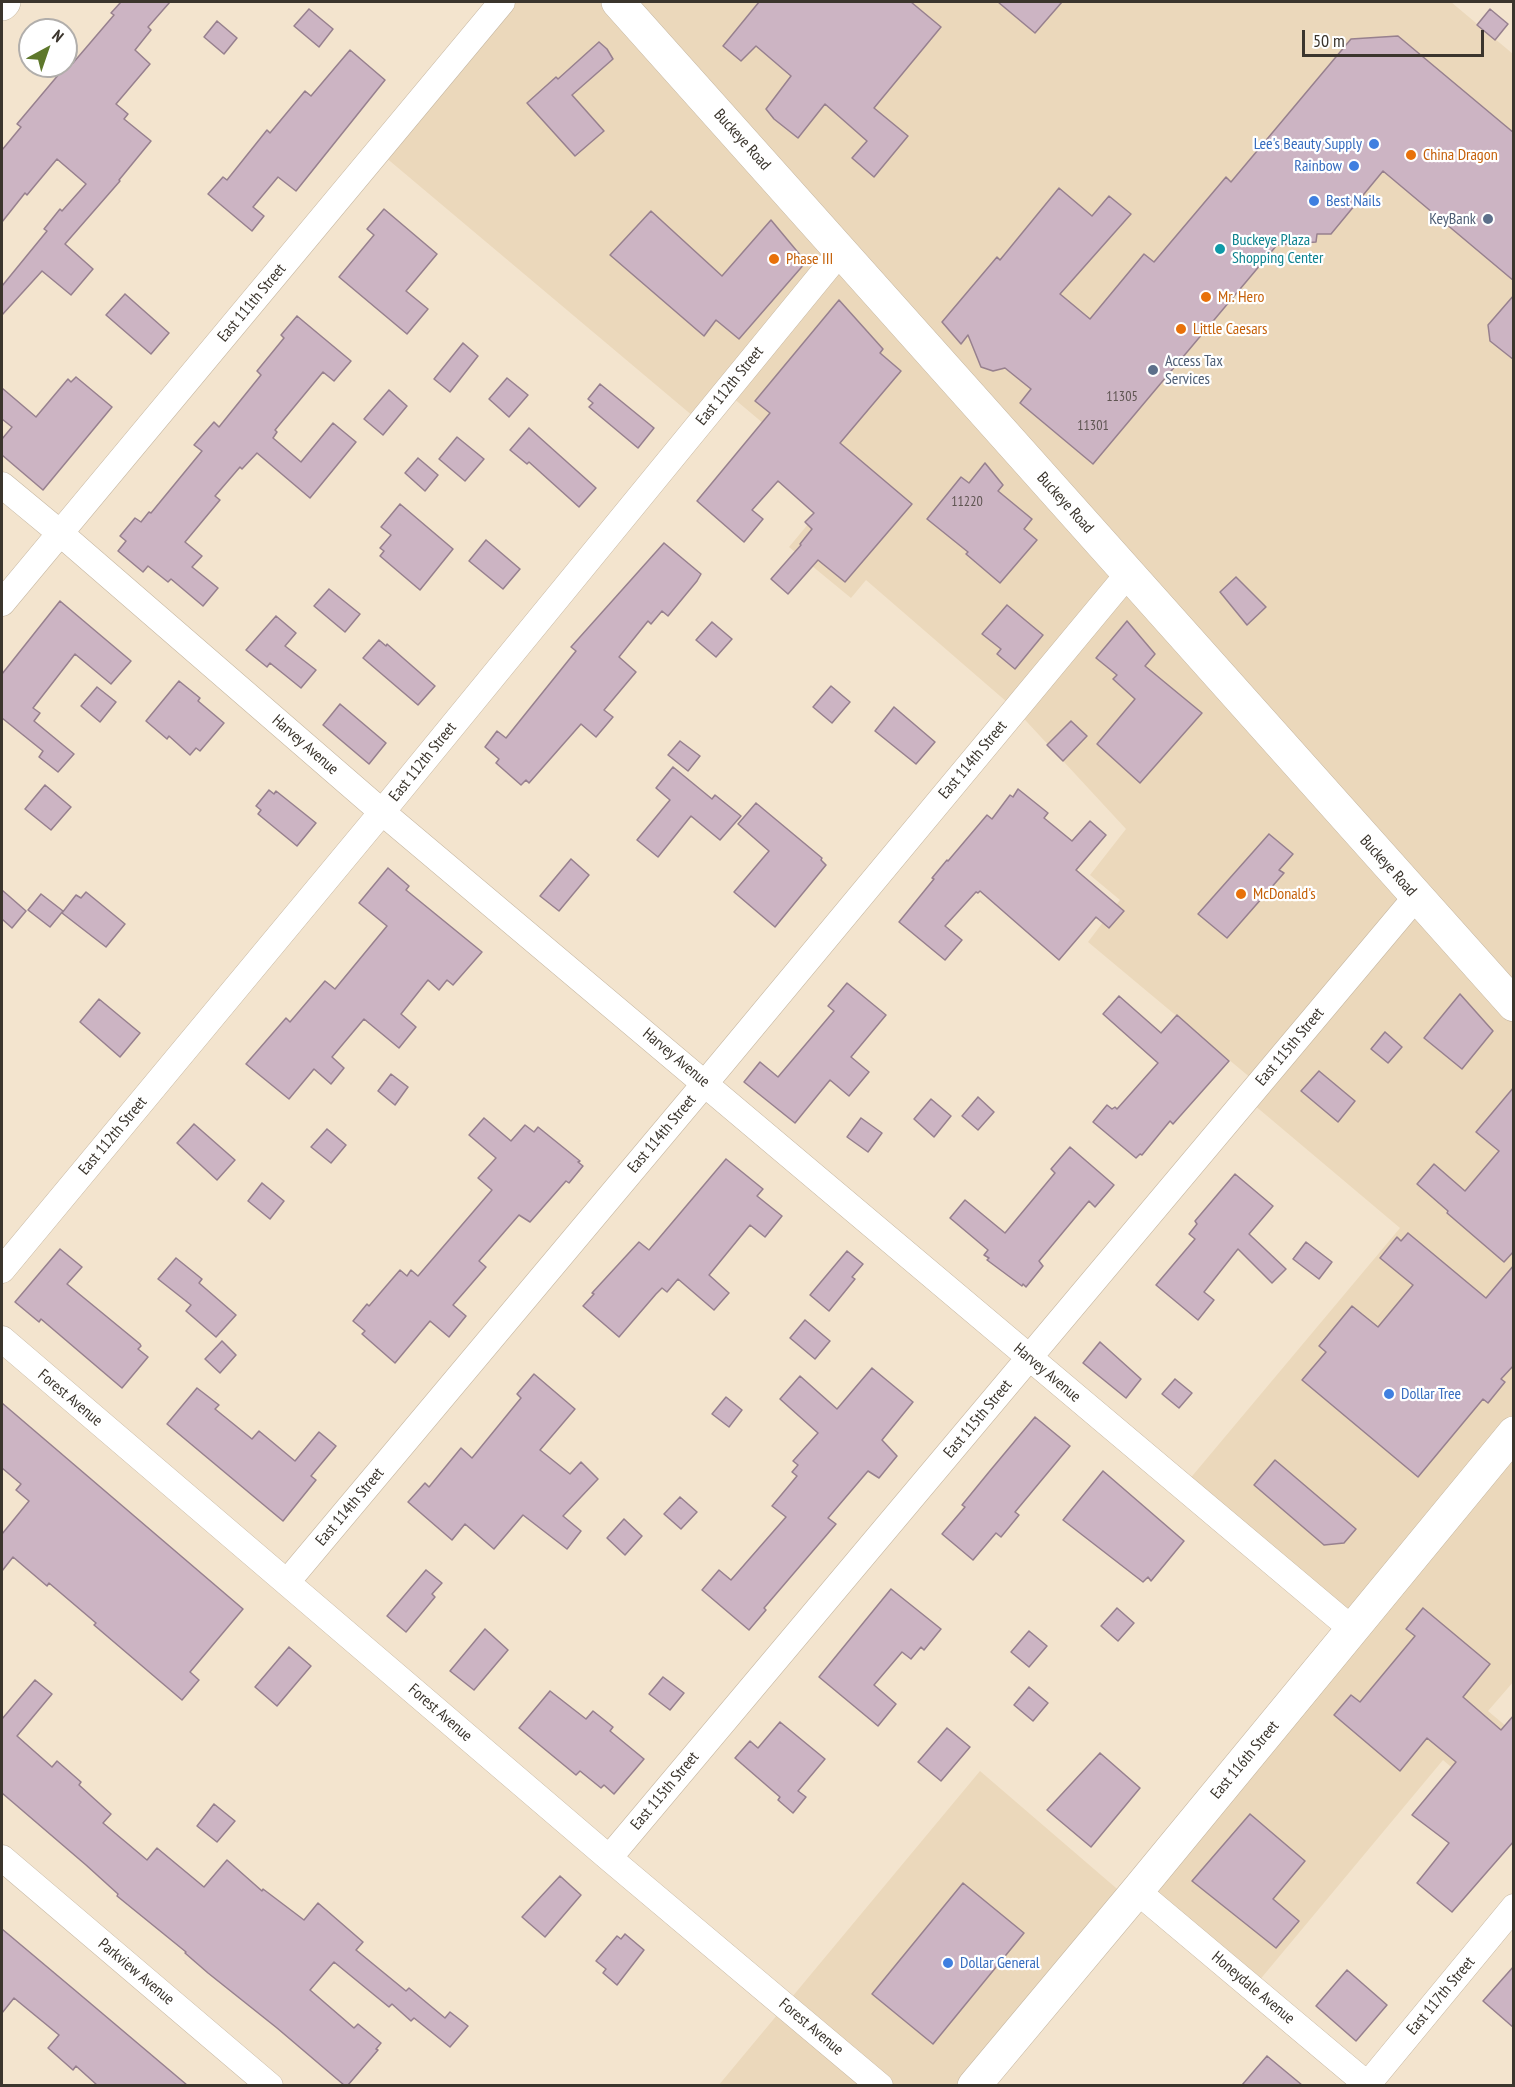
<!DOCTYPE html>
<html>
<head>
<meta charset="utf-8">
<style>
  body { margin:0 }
  #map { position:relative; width:1515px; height:2087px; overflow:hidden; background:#f3e4ce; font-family:"PT Sans Narrow",sans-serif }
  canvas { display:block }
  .frame { position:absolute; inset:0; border:3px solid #3b352d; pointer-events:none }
  .north { position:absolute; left:18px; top:18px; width:60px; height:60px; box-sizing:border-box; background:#fff; border:2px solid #b1aeab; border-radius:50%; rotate:40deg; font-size:16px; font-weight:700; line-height:24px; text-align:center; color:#3b352d }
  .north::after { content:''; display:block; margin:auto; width:21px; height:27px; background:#5e782b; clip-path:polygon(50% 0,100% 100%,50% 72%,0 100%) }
  .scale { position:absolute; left:1302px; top:30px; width:182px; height:27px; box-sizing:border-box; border:3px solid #3b352d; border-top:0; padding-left:8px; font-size:18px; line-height:21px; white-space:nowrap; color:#3b352d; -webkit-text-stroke:4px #fff; paint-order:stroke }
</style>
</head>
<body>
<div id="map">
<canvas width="1515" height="2087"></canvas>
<div class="frame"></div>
<div class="north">N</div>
<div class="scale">50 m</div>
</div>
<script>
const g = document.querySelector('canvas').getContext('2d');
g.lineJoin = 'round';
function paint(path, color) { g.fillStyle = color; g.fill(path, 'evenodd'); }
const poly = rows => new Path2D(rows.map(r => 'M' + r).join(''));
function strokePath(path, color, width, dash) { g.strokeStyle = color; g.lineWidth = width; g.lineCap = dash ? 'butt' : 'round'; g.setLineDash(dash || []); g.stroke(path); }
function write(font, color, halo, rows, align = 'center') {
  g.font = font + ' "PT Sans Narrow",sans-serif'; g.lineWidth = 4.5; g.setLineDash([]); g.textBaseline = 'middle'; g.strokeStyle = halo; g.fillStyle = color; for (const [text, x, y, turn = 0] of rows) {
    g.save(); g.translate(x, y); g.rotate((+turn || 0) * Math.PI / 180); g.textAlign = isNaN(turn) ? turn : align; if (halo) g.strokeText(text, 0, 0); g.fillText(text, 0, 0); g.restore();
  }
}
paint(poly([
  [502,2,1451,2,1513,54,1514,1681,1488,1711,1513,1732,1513,1820,1443,1760,1253,1988,1137,1891,1353,1630,1183,1487,1400,1228,1247,1099,1258,1084,1088,942,1120,900,1090,875,1126,829,1015,709,866,580,851,598,789,547,839,487,726,392,700,422,378,151],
  [980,1771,1130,1900,974,2085,718,2086]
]), '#ebd8bb');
const building = poly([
  [121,2,170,2,148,27,151,30,135,50,150,64,116,104,128,114,124,119,151,141,119,180,120,181,65,244,93,269,71,295,42,271,2,315,2,286,47,231,44,229,60,209,62,211,86,184,57,159,27,195,25,193,2,222,2,150,21,127,17,124,70,61,73,63,114,15,111,13,121,2],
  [759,2,911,2,941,27,874,108,908,136,874,177,852,158,867,141,825,104,798,138,774,119,766,109,791,76,756,46,741,61,723,46,759,2],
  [998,2,1062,2,1035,33,998,2],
  [309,9,333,29,319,47,294,26,309,9],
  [1490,9,1508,24,1495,40,1477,25,1490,9],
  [217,21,237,38,224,54,204,37,217,21],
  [1398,36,1514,133,1514,281,1383,171,1331,234,1317,234,1316,242,1277,245,1093,464,1020,403,1031,389,1005,368,993,371,981,367,968,335,961,344,942,322,997,257,1000,260,1059,188,1092,216,1109,196,1131,214,1060,294,1090,319,1144,254,1154,262,1226,177,1231,182,1351,39,1398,36],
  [599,42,607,49,613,59,572,95,604,131,575,156,527,103,556,77,558,79,599,42],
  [350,50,385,80,296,191,278,177,253,207,264,216,252,231,208,194,223,177,227,180,267,130,270,133,305,91,311,96,350,50],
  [384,209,437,254,406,291,428,309,407,334,339,277,374,235,367,229,384,209],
  [651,211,722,276,771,220,806,262,739,339,716,320,704,336,610,255,651,211],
  [125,294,169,333,151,354,106,315,125,294],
  [1514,295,1514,360,1490,341,1488,325,1514,295],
  [839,300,883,349,880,353,901,371,840,443,912,504,845,582,818,560,788,594,771,579,801,545,800,544,812,529,805,522,814,513,778,481,752,510,763,519,744,542,697,501,770,413,755,401,839,300],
  [297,316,351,361,334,381,323,372,275,430,277,432,273,438,301,462,333,423,356,442,310,498,257,453,242,469,240,467,215,496,220,500,185,542,202,556,192,567,218,588,203,606,171,579,168,582,148,566,143,572,118,551,126,541,120,536,135,518,141,522,149,512,151,513,202,451,194,445,214,422,219,427,261,375,257,371,284,338,281,335,297,316],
  [463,343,478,356,450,392,434,379,463,343],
  [76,377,112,407,43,490,2,455,2,439,12,427,2,419,2,388,36,417,68,379,71,382,76,377],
  [507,378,528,395,509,417,489,399,507,378],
  [600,384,654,428,638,448,589,407,593,403,588,399,600,384],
  [389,390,407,406,383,435,364,419,389,390],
  [529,428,596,488,579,507,529,462,527,464,510,450,529,428],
  [457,437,484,459,465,481,439,459,457,437],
  [418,458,438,475,425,491,405,473,418,458],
  [985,463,1003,485,998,491,1032,519,1024,529,1037,540,1000,583,966,554,968,552,927,519,961,477,969,483,985,463],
  [400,504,453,549,420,590,380,556,384,551,380,548,391,535,381,527,400,504],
  [486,540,520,569,503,589,469,561,486,540],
  [664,543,701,574,697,581,668,616,662,611,651,624,648,621,619,657,636,672,604,710,613,717,596,737,581,724,529,783,526,780,521,785,496,763,499,759,485,747,497,731,506,738,576,651,571,647,664,543],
  [1236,577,1266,607,1247,625,1220,592,1236,577],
  [329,589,360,614,345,632,314,606,329,589],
  [60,601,131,661,111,684,75,654,33,708,40,713,34,721,74,754,58,772,39,757,43,751,2,718,2,674,60,601],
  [1007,605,1043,635,1015,669,997,654,1001,649,982,634,1007,605],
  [276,616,296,633,285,646,316,670,301,688,270,663,267,667,246,650,276,616],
  [1127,621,1155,654,1145,666,1202,713,1140,783,1097,744,1135,699,1113,679,1117,675,1096,658,1127,621],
  [712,622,732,639,716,657,696,640,712,622],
  [379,640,386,646,387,644,435,686,418,705,363,658,379,640],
  [179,681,200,698,198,701,224,723,200,751,196,748,190,755,169,736,167,739,146,721,179,681],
  [831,686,850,702,832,723,813,707,831,686],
  [97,687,116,702,100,722,81,706,97,687],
  [340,704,386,743,369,764,323,725,340,704],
  [894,707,935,742,916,764,875,731,894,707],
  [1071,721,1087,736,1063,761,1047,745,1071,721],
  [680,741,700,756,688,771,668,755,680,741],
  [673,767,712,799,715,795,741,816,720,840,691,816,658,857,637,840,670,800,656,788,673,767],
  [45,785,71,807,51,830,25,809,45,785],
  [1018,789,1048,813,1044,818,1072,841,1090,821,1106,835,1076,870,1124,911,1109,928,1096,917,1059,960,980,891,978,893,976,892,945,926,962,940,945,960,899,922,934,879,932,878,947,860,948,861,987,815,992,819,1010,795,1013,797,1018,789],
  [269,790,274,794,276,791,316,823,297,846,258,814,261,810,256,806,269,790],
  [756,803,822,858,821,860,826,865,775,927,734,892,769,851,738,824,756,803],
  [1269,834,1293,854,1279,870,1284,873,1227,938,1198,914,1269,834],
  [571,859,589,875,559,911,540,896,571,859],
  [388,868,409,886,406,890,482,952,453,985,447,980,439,990,428,980,401,1014,416,1027,399,1048,364,1019,332,1057,344,1068,331,1084,314,1069,289,1099,246,1064,286,1018,290,1022,325,981,335,989,387,926,359,903,388,868],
  [2,890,26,911,12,928,2,919,2,890],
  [86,892,125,924,106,947,62,913,76,895,81,898,86,892],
  [41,894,63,911,50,927,28,910,41,894],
  [847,983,886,1015,851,1057,869,1072,849,1096,830,1080,795,1123,744,1082,760,1062,778,1077,834,1011,828,1006,847,983],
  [1460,994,1493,1031,1462,1069,1424,1038,1460,994],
  [1119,996,1161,1033,1177,1015,1229,1061,1173,1124,1170,1121,1142,1155,1140,1154,1136,1158,1093,1122,1107,1105,1112,1109,1115,1107,1117,1109,1158,1063,1103,1014,1119,996],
  [99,999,140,1033,120,1057,80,1022,99,999],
  [1385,1032,1402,1047,1388,1063,1371,1049,1385,1032],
  [1319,1071,1355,1101,1338,1122,1301,1091,1319,1071],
  [391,1074,408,1087,395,1105,378,1091,391,1074],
  [1514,1087,1514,1251,1504,1262,1447,1213,1448,1211,1417,1184,1434,1164,1465,1191,1499,1151,1476,1132,1514,1087],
  [978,1097,994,1112,978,1130,962,1116,978,1097],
  [931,1099,951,1116,934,1137,914,1119,931,1099],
  [484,1118,511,1141,525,1125,534,1132,538,1127,580,1161,578,1162,583,1166,569,1183,566,1181,530,1222,519,1215,479,1261,486,1267,453,1305,466,1316,449,1337,430,1321,395,1363,362,1334,365,1331,353,1321,367,1304,369,1306,400,1270,407,1276,411,1270,418,1276,492,1190,478,1178,496,1158,469,1135,484,1118],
  [861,1118,882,1133,868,1152,847,1137,861,1118],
  [194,1124,235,1160,217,1180,177,1143,194,1124],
  [327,1129,346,1145,331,1163,311,1147,327,1129],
  [1070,1147,1114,1185,1095,1207,1089,1201,1039,1261,1043,1266,1026,1287,1023,1284,1022,1286,987,1260,989,1258,984,1255,988,1250,950,1218,965,1200,1005,1233,1055,1173,1051,1169,1070,1147],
  [726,1159,763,1189,757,1196,782,1216,765,1237,750,1225,709,1275,729,1293,714,1310,678,1279,667,1292,662,1288,656,1294,619,1337,583,1306,594,1294,592,1293,639,1242,649,1250,726,1159],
  [1235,1174,1273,1206,1249,1234,1286,1269,1272,1283,1238,1249,1204,1292,1214,1300,1198,1320,1156,1285,1195,1239,1189,1234,1197,1224,1195,1221,1235,1174],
  [262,1183,284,1201,270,1219,248,1201,262,1183],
  [1408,1233,1486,1298,1514,1265,1514,1365,1501,1379,1505,1382,1488,1403,1483,1399,1418,1477,1302,1380,1326,1352,1319,1346,1352,1306,1378,1327,1413,1285,1380,1258,1397,1237,1401,1241,1408,1233],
  [1306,1242,1332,1262,1319,1279,1293,1259,1306,1242],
  [60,1249,82,1267,67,1284,140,1344,141,1346,138,1349,148,1357,122,1388,41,1319,39,1322,15,1302,60,1249],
  [847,1251,863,1264,852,1277,855,1279,829,1311,810,1295,847,1251],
  [176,1258,202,1279,199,1283,236,1315,216,1337,186,1311,191,1305,158,1279,176,1258],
  [805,1320,830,1341,815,1359,790,1338,805,1320],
  [222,1341,236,1355,220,1373,205,1359,222,1341],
  [1100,1342,1141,1379,1126,1398,1083,1363,1100,1342],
  [872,1368,913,1402,882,1440,897,1456,879,1478,868,1471,828,1518,836,1524,764,1608,766,1610,749,1630,702,1590,719,1570,731,1580,786,1517,772,1506,797,1476,792,1472,798,1465,793,1461,818,1433,780,1399,800,1376,837,1409,872,1368],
  [534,1374,575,1409,540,1450,570,1474,581,1462,598,1479,563,1516,581,1531,567,1549,523,1515,494,1549,465,1524,452,1540,408,1502,425,1483,429,1487,461,1448,472,1458,521,1398,517,1394,534,1374],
  [1175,1379,1192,1393,1179,1408,1162,1394,1175,1379],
  [197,1388,219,1405,215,1409,252,1439,259,1431,295,1461,319,1432,336,1446,311,1476,316,1480,283,1521,167,1424,197,1388],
  [726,1397,742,1410,729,1427,712,1414,726,1397],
  [2,1403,243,1609,190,1672,199,1680,182,1700,94,1625,96,1623,49,1583,47,1586,13,1557,2,1571,2,1534,29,1501,16,1490,21,1484,2,1468,2,1403],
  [1035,1417,1070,1446,1015,1512,1019,1515,1001,1537,996,1533,973,1560,942,1534,965,1507,962,1505,989,1472,1035,1417],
  [1275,1460,1356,1529,1344,1543,1324,1545,1254,1485,1275,1460],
  [1103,1471,1184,1541,1151,1581,1148,1577,1143,1582,1063,1520,1103,1471],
  [680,1497,697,1512,681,1529,664,1514,680,1497],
  [624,1519,642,1536,625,1555,607,1538,624,1519],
  [426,1570,442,1583,432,1594,435,1597,406,1632,387,1616,426,1570],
  [891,1589,941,1629,924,1650,921,1647,911,1659,902,1652,874,1685,896,1704,878,1726,819,1677,891,1589],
  [1117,1608,1134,1623,1118,1641,1101,1626,1117,1608],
  [1423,1608,1490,1664,1463,1697,1501,1730,1514,1715,1514,1841,1452,1912,1417,1883,1449,1843,1412,1815,1456,1762,1427,1738,1400,1771,1334,1715,1351,1695,1360,1702,1415,1636,1406,1629,1423,1608],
  [485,1629,508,1650,474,1690,450,1671,485,1629],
  [1029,1631,1047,1646,1029,1667,1011,1652,1029,1631],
  [289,1647,311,1666,277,1706,255,1687,289,1647],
  [663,1677,684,1693,670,1710,649,1694,663,1677],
  [35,1680,52,1694,17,1736,52,1767,57,1761,81,1782,79,1785,111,1814,103,1823,147,1860,157,1848,204,1887,227,1860,262,1891,263,1889,304,1920,318,1903,363,1942,356,1950,406,1991,409,1988,445,2018,450,2012,468,2026,450,2047,414,2018,411,2021,392,2004,389,2007,334,1962,310,1990,354,2028,358,2024,381,2043,376,2049,378,2050,348,2085,344,2085,277,2028,208,1973,185,1953,186,1952,117,1896,118,1894,86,1865,2,1793,2,1719,35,1680],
  [1029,1687,1048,1703,1033,1721,1014,1705,1029,1687],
  [550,1691,586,1719,593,1711,613,1727,610,1731,644,1759,614,1794,604,1785,601,1788,580,1771,576,1775,519,1728,550,1691],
  [780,1722,825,1759,798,1791,806,1797,793,1813,778,1800,780,1797,735,1758,750,1741,758,1748,780,1722],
  [947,1728,970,1747,941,1781,918,1762,947,1728],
  [1100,1753,1140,1788,1091,1847,1047,1810,1100,1753],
  [214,1804,235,1821,217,1842,197,1826,214,1804],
  [1250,1814,1305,1861,1273,1899,1299,1921,1276,1948,1192,1881,1250,1814],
  [560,1876,581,1895,545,1937,522,1917,560,1876],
  [963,1883,1024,1933,933,2044,872,1994,963,1883],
  [2,1929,77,1992,187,2085,97,2085,76,2066,73,2070,48,2048,59,2035,14,1998,2,2013,2,1929],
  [625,1934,644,1950,617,1985,603,1973,606,1969,596,1961,617,1936,621,1939,625,1934],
  [1514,1966,1514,2028,1483,2001,1514,1966],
  [1347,1970,1387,2005,1356,2041,1316,2006,1347,1970],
  [1267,2056,1302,2085,1242,2085,1267,2056]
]);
paint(building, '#ccb4c3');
strokePath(building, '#97808e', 1.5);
const street = poly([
  [2,485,60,533,382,812,1353,1630],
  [2,603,502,2],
  [2,1270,382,812,841,251],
  [2,1339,609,1858,880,2086],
  [287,1582,722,1063,1128,574],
  [2,1858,270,2086],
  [609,1858,1416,897],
  [1137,1891,1369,2086],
  [1368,2084,1514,1907]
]);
const secondary = poly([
  [618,2,1514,1005],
  [2,4,4,2],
  [974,2086,1137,1891,1514,1433]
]);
strokePath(street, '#c6b7a2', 27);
strokePath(secondary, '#c6b7a2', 34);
strokePath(street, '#fff', 26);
strokePath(secondary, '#fff', 33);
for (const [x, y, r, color] of [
  [1374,144,6,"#3f7fe0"],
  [1411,155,6,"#e8710a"],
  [1354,166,6,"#3f7fe0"],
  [1314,201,6,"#3f7fe0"],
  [1488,219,6,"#5c6f8a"],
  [1220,249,6,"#0f9aa8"],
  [774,259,6,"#e8710a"],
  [1206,297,6,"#e8710a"],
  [1181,329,6,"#e8710a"],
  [1153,370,6,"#5c6f8a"],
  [1241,894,6,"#e8710a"],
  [1389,1394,6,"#3f7fe0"],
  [948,1963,6,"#3f7fe0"]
]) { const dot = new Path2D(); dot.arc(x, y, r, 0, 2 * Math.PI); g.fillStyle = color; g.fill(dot); strokePath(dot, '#fff', 2); }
write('14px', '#5f5552', null, [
  ["11305",1122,397],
  ["11301",1093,426],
  ["11220",967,502]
]);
write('16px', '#3b352d', '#fff', [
  ["Buckeye Road",742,140,48],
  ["East 111th Street",252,303,-50],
  ["East 112th Street",730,386,-51],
  ["Buckeye Road",1065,503,48],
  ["Harvey Avenue",305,745,41],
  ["East 114th Street",973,760,-50],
  ["East 112th Street",423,762,-51],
  ["Buckeye Road",1388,866,48],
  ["East 115th Street",1290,1047,-50],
  ["Harvey Avenue",676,1058,40],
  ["East 114th Street",662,1134,-50],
  ["East 112th Street",113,1136,-50],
  ["Harvey Avenue",1047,1373,40],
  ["Forest Avenue",70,1398,40],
  ["East 115th Street",978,1419,-50],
  ["East 114th Street",350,1507,-50],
  ["Forest Avenue",440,1713,41],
  ["East 116th Street",1245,1760,-50],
  ["East 115th Street",665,1791,-50],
  ["Parkview Avenue",136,1972,40],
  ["Honeydale Avenue",1253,1988,40],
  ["East 117th Street",1441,1996,-50],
  ["Forest Avenue",811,2027,40]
]);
write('16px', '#366cbe', '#fff', [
  ["Lee's Beauty Supply",1362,144,"right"],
  ["Rainbow",1342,166,"right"],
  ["Best Nails",1326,201],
  ["Dollar Tree",1401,1394],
  ["Dollar General",960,1963]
], 'left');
write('16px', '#c56008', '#fff', [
  ["China Dragon",1423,155],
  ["Phase III",786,259],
  ["Mr. Hero",1218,297],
  ["Little Caesars",1193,329],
  ["McDonald's",1253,894]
], 'left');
write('16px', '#4e5e75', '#fff', [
  ["KeyBank",1476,219],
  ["Access Tax",1165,361,"left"],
  ["Services",1165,379,"left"]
], 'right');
write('16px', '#0d838f', '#fff', [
  ["Buckeye Plaza",1232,240],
  ["Shopping Center",1232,258]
], 'left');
</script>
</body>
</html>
